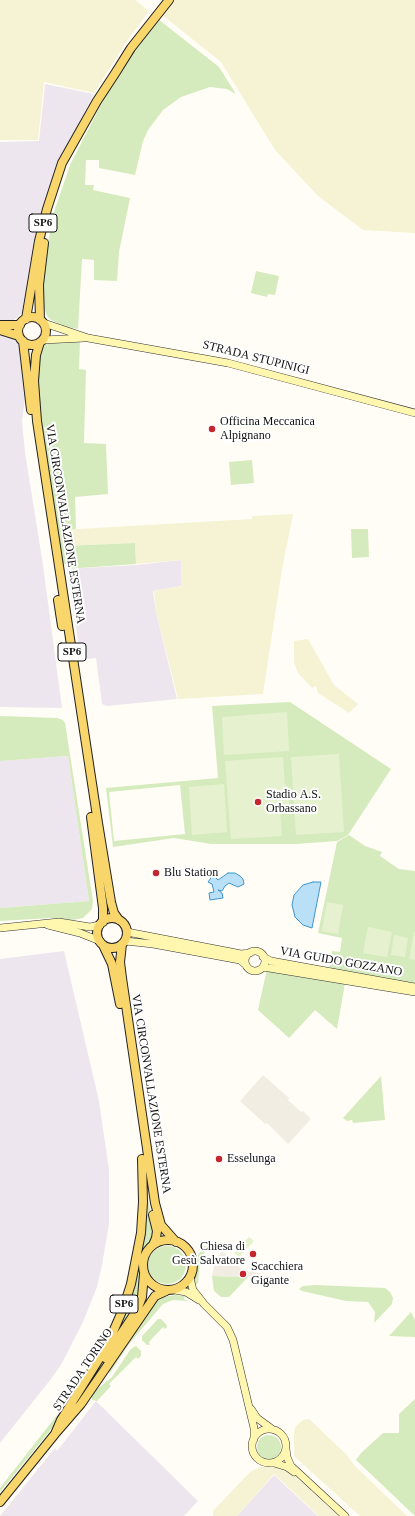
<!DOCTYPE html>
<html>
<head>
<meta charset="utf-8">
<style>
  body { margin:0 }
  canvas { display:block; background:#fffdf5 }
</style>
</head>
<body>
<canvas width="415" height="1516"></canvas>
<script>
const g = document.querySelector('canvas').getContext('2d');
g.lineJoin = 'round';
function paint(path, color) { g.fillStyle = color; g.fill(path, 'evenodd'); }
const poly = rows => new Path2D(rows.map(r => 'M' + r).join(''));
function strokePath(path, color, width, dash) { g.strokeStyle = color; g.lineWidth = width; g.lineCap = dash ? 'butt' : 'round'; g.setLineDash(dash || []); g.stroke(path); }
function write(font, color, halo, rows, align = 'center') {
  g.font = font + ' Georgia,serif'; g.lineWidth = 4; g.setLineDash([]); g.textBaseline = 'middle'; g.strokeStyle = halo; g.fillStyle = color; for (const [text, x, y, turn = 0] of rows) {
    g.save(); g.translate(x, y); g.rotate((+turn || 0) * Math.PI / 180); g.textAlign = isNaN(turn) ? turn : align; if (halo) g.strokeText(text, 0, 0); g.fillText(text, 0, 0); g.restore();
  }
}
paint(poly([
  [45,84,94,94,59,161,24,311,14,320,0,321,0,142,39,141],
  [0,333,16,339,21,349,25,399,22,421,25,452,43,565,62,708,0,707],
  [181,560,182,586,153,591,156,612,177,699,107,706,102,704,96,658,81,660,67,569,136,565],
  [68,756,89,901,0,908,0,761],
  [64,951,99,1101,109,1170,109,1224,102,1265,97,1287,83,1322,62,1363,51,1379,0,1443,0,959],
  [96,1401,198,1501,184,1516,0,1516,55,1448,57,1451],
  [274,1475,318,1516,237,1516]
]), '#eee6ef');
paint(poly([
  [0,0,135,0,149,11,125,44,94,93,44,82,38,140,0,140],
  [172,0,240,0,233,23,240,0,415,0,415,233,363,230,318,196,275,150,221,62,161,14],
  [293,514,282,569,263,694,178,699,156,612,154,591,182,586,181,560,136,564,135,543,63,546,61,530,252,519,252,516],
  [308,639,334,685,358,704,349,713,318,693,316,686,312,688,298,673,294,662,294,641],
  [309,1419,347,1455,354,1465,407,1516,360,1516,294,1456,294,1431,296,1426,303,1420],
  [260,1467,277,1467,292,1473,339,1516,319,1516,274,1474,237,1516,213,1516,213,1511,250,1472]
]), '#f6f3d4');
paint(poly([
  [158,19,219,67,236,94,227,89,210,87,181,97,163,110,148,130,143,141,135,175,99,168,99,160,86,160,85,185,94,185,93,190,130,198,119,252,117,281,94,280,94,260,82,259,78,329,66,327,51,320,47,316,43,305,43,285,48,242,55,209,70,165,107,93,134,51],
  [256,271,279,276,275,295,268,294,267,297,251,293],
  [80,341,79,369,86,370,84,443,106,444,108,494,75,497,76,529,62,530,63,546,135,543,136,564,67,569,66,564,61,564,39,420,36,379,38,356,43,347,50,342],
  [252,460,254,483,231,485,229,462],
  [351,529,368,529,369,557,352,558],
  [290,702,391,769,348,835,337,841,296,844,211,844,174,838,113,847,106,788,218,778,212,706],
  [180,785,185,834,114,841,109,792],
  [285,785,287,785,289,809,280,809],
  [0,716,57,718,63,720,65,723,93,901,92,909,83,918,72,920,51,918,0,921,0,908,89,901,68,756,0,761],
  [349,835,365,846,382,852,380,856,399,869,415,871,415,984,330,969,332,951,340,952,342,938,318,933,337,842],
  [267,969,345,983,337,1029,315,1010,289,1038,258,1010],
  [381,1076,385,1120,353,1123,352,1120,347,1121,343,1118],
  [146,1191,155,1230,152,1241,145,1248,140,1259,139,1300,112,1345,123,1315],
  [210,1242,200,1262,198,1283,194,1286,198,1255,205,1245],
  '148 1265a19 19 0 1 1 38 0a19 19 0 1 1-38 0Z',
  [212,1276,248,1277,229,1297,221,1297,214,1291],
  [316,1285,385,1288,390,1292,393,1298,392,1304,374,1323,375,1312,368,1302,346,1301,302,1291,299,1289,303,1286],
  [176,1295,185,1296,184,1299,188,1301,173,1300,163,1304,129,1344,110,1373,109,1372,156,1301,162,1297],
  [411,1312,415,1320,415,1337,389,1336],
  [158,1319,161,1319,166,1324,167,1327,165,1329,163,1327,149,1342,150,1345,147,1345,142,1340,142,1336],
  [136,1346,141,1351,141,1356,138,1359,136,1357,109,1384,111,1386,97,1401,92,1400,92,1395,97,1389,112,1377,130,1350,134,1347],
  [415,1399,415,1516,356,1460,361,1453,383,1433,399,1433,399,1414],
  [57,1415,60,1416,49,1432,0,1492,0,1488],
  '257 1447a12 12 0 1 1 24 0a12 12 0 1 1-24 0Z'
]), '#d5ebbd');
paint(poly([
  [287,712,289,751,224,755,222,717],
  [339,754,344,832,296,835,291,757],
  [283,757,285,785,287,785,289,809,280,810,282,836,231,839,225,761],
  [224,784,227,832,192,835,189,787],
  [327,902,343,905,338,934,322,931],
  [368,927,392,932,387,957,363,953],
  [414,932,415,932,415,960,409,959],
  [394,935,408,938,405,957,391,955],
  [249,1237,254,1241,239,1257,234,1253]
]), '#e6f2cf');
paint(poly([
  [263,1075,289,1098,288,1100,301,1112,303,1111,311,1119,288,1144,267,1123,265,1124,240,1101],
  [222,1251,244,1271,261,1273,257,1277,212,1276,216,1259]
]), '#f1ede2');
const water = poly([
  [228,873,235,873,240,876,243,879,244,884,238,887,229,883,225,886,222,891,218,890,222,893,223,898,210,900,209,893,214,892,212,884,208,882,213,875,218,880,228,873],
  [313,882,321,882,312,928,303,925,295,917,292,905,294,895,303,885,313,882]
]);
paint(water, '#b9e0f7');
strokePath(water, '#3f96cf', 1);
const secondary = poly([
  [44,323,88,338,228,363,415,413],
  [43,340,84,338],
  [48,925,80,933,100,941],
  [0,928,59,922,90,927,100,925],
  [127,932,231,952,241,954,250,953],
  [125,941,153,944,240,960,246,965],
  '245 961a10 10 0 1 1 20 0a10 10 0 1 1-20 0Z',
  [263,957,271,961,415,987],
  [263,967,415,992],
  [190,1278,193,1290,204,1304,227,1327,233,1340,254,1428,254,1439],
  [175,1290,186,1292,199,1300],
  [251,1409,257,1418,272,1429],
  '252 1446a17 17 0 1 1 34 0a17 17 0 1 1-34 0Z',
  [286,1449,287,1457,291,1466,345,1516],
  [274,1463,287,1467,294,1472]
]);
const primary = poly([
  '18 331a14 14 0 1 1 28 0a14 14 0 1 1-28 0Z',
  [26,319,39,241,47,209,62,163,97,101,116,72,131,48,169,0],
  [40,320,39,285,44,243],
  [0,325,20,325],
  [0,330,19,336],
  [23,341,31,410],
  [40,342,36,355,34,381,37,421,98,823,111,902,114,913,119,920],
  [58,600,62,626],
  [91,817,103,908,103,922],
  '97 933a15 15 0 1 1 30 0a15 15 0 1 1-30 0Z',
  [122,944,120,962,122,978,155,1203,161,1225,176,1242],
  [103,945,112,964,120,1004],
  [153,1215,157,1231,156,1238,153,1245],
  '143 1265a25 25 0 1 1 50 0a25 25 0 1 1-50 0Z',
  [105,1358,137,1310,142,1297,144,1274],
  [55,1434,61,1420,106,1348,123,1309,131,1284,141,1233,143,1202,142,1159],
  [0,1502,55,1434,81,1404,155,1296,166,1291]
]);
strokePath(secondary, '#333', 8);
strokePath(primary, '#222', 10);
strokePath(secondary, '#fff6b0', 7);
strokePath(primary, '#f9d66b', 8);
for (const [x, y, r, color] of [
  [212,429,4,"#c4262e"],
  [258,802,4,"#c4262e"],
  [156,873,4,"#c4262e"],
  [219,1159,4,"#c4262e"],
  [253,1254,4,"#c4262e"],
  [243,1274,4,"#c4262e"]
]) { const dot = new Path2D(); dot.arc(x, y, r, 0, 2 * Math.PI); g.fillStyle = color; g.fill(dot); strokePath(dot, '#fff', 1.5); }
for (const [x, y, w] of [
  [43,223,28],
  [72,652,28],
  [124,1304,28]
]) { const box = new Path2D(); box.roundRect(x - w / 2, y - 9, w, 18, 3); g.fillStyle = '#fff'; g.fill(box); strokePath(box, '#111', 1); }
write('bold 11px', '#111', null, [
  ["SP6",43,223],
  ["SP6",72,652],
  ["SP6",124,1304]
]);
write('12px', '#111', '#fff', [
  ["STRADA STUPINIGI",256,358,14],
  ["VIA CIRCONVALLAZIONE ESTERNA",65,524,81],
  ["VIA GUIDO GOZZANO",341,962,10],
  ["VIA CIRCONVALLAZIONE ESTERNA",151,1094,81],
  ["STRADA TORINO",83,1370,-56]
]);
write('12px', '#111', '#fff', [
  ["Officina Meccanica",220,422],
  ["Alpignano",220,436],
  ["Stadio A.S.",266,795],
  ["Orbassano",266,809],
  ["Blu Station",164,873],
  ["Esselunga",227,1159],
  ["Chiesa di",245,1247,"right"],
  ["Gesù Salvatore",245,1261,"right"],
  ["Scacchiera",251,1267],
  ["Gigante",251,1281]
], 'left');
</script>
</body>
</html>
